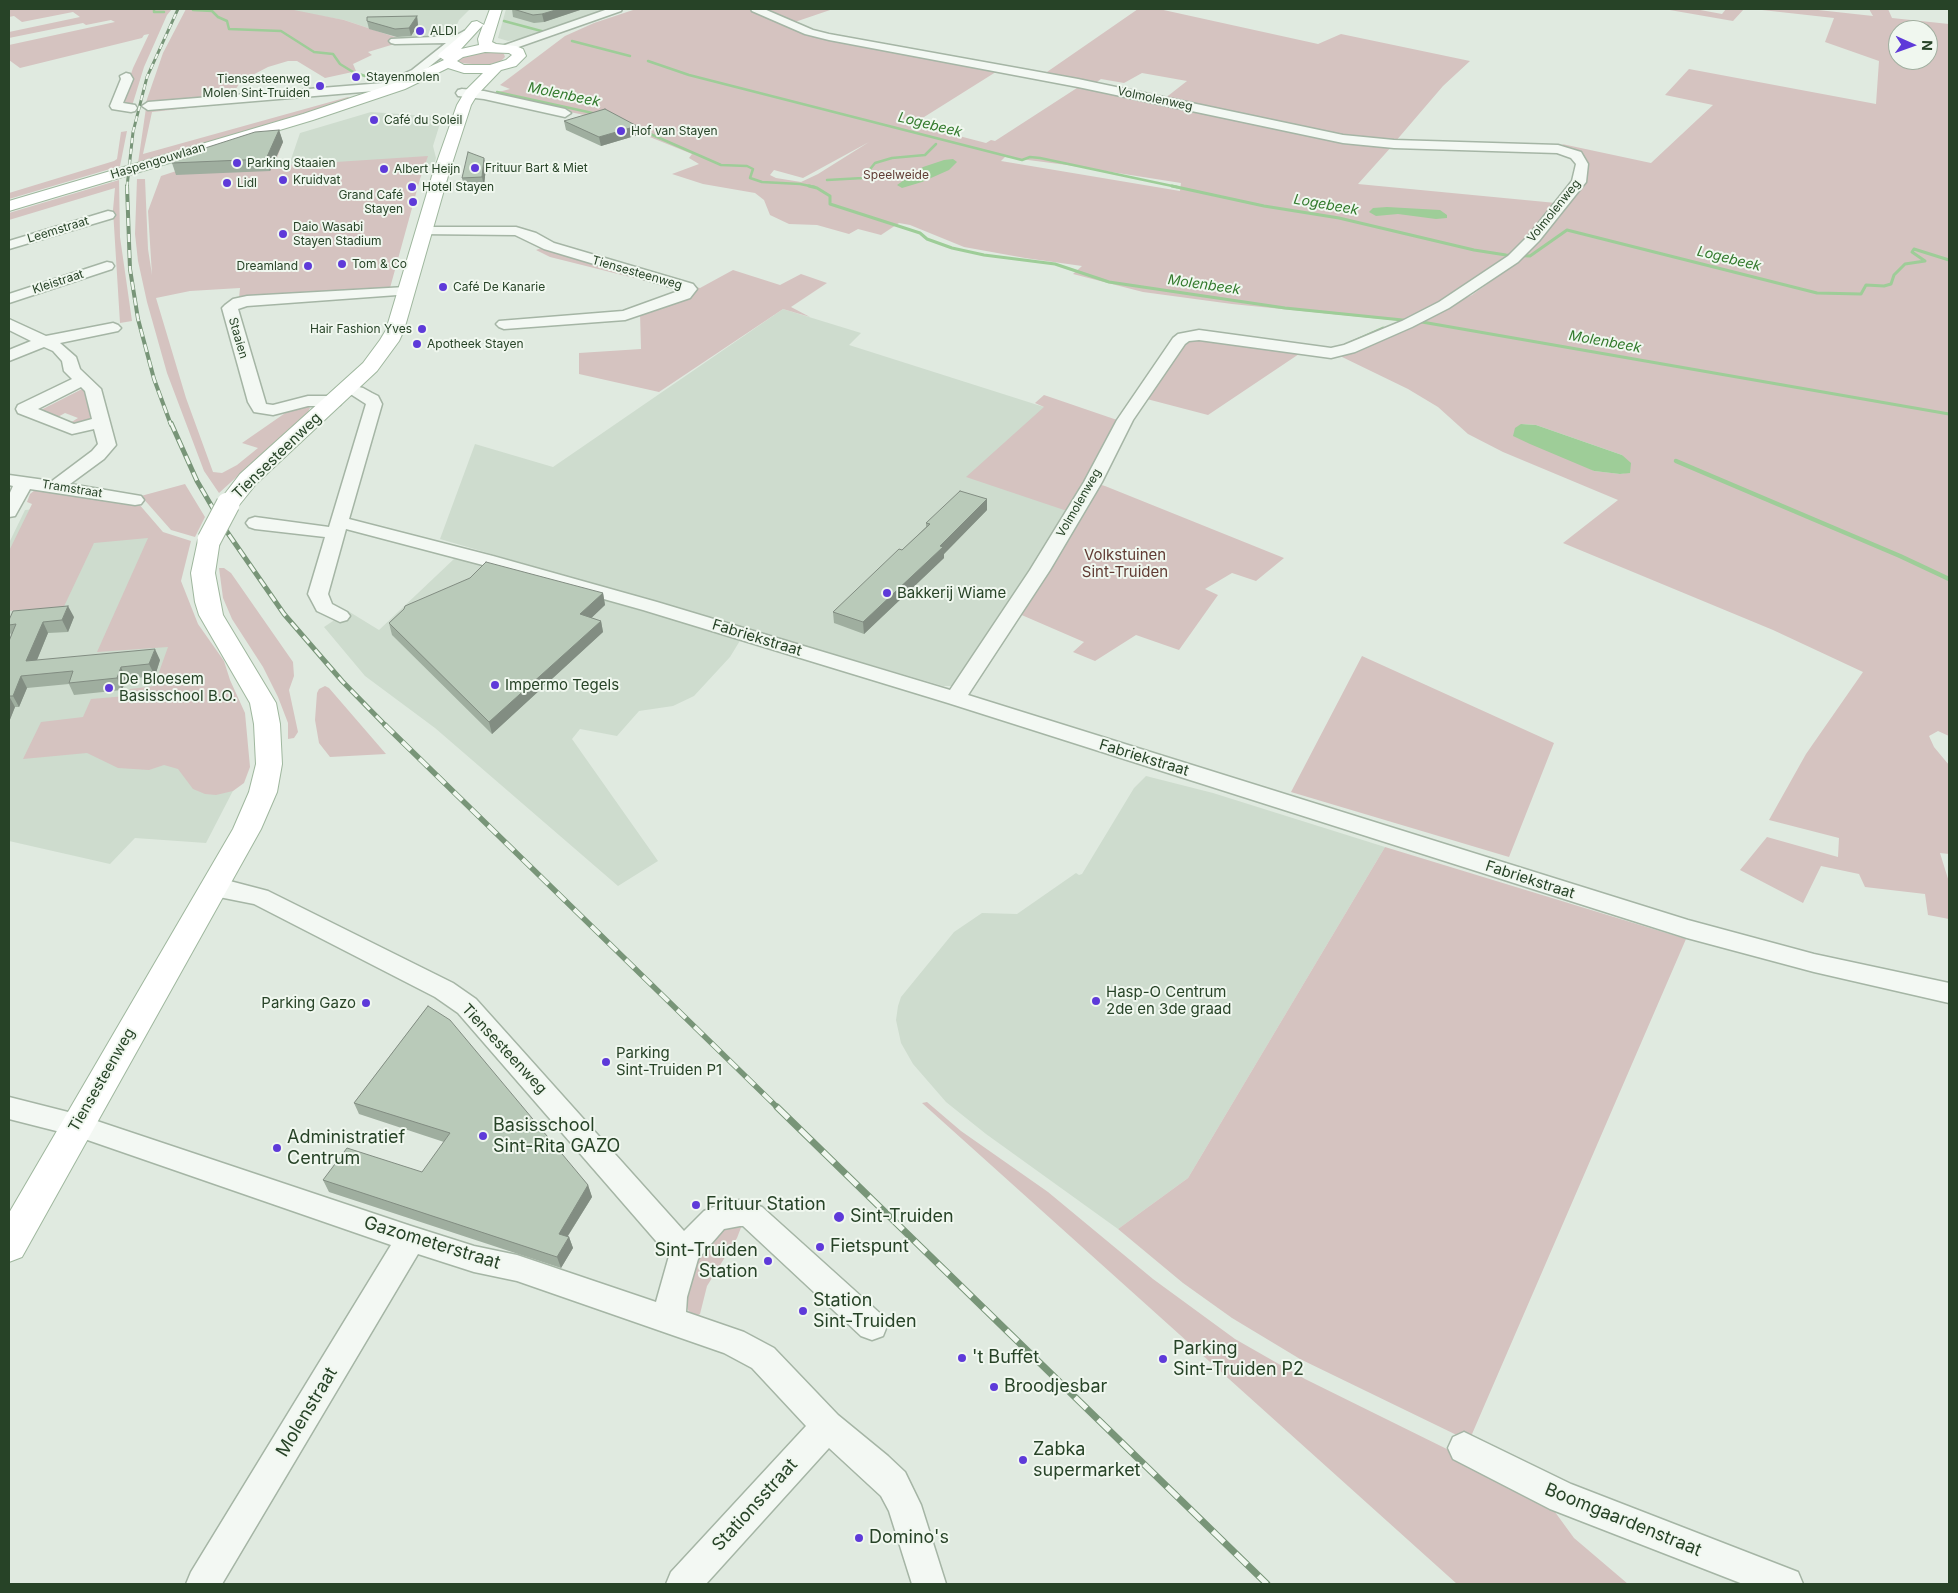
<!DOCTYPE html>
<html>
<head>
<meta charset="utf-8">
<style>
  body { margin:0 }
  #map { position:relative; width:1958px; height:1593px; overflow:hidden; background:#e0eae0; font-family:Inter,sans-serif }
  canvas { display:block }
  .frame { position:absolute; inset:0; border:10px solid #274327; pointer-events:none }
  .north { position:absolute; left:1888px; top:20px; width:50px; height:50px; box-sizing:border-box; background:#f0f7ef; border:1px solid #a0af9f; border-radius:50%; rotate:92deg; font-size:14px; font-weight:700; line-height:20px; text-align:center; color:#274327 }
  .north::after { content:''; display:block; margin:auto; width:18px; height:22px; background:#5e3ad9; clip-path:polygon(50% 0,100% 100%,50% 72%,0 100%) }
</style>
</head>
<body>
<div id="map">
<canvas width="1958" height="1593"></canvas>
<div class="frame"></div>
<div class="north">N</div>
</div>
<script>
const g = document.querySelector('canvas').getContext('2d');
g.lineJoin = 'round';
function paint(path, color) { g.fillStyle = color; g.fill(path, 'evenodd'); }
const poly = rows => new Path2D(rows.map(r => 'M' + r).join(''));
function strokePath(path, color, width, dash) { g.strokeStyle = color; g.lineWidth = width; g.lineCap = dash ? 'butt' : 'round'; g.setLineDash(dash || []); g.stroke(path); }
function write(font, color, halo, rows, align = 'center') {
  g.font = font + ' Inter,sans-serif'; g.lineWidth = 4; g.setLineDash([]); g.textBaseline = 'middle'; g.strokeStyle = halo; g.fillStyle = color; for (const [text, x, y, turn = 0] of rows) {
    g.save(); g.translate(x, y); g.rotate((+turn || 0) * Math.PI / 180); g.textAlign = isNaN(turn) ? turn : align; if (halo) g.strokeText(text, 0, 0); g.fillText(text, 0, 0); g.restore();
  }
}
paint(poly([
  [289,9,470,9,459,20,455,29,449,35,401,39,344,20,287,10],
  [506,9,611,9,534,36,508,41,498,38],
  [371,112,442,117,433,146,436,158,434,166,286,174,300,133],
  [783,309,861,333,849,345,1044,407,1070,512,954,686,943,686,440,539,475,444,553,467],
  [136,505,238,781,206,843,135,838,110,864,9,841,9,543,25,510,67,506],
  [455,558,741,639,730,657,694,696,673,706,639,711,617,736,580,729,572,739,658,861,618,886,435,728,365,676,324,627,348,611,379,630],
  [1146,776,1213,793,1385,847,1188,1178,1118,1229,986,1134,946,1102,913,1064,901,1043,896,1020,898,1006,901,997,954,932,982,913,1017,914,1076,873,1079,875,1082,874,1134,788]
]), '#cedcce');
paint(poly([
  [9,9,172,9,167,15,144,67,132,106,120,106,133,68,149,34,144,35,142,38,20,68,9,60,9,45,115,22,111,20,86,25,83,23,9,38,9,32,80,17,73,12,22,22,14,16,9,17],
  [186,9,289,9,344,20,401,39,401,42,368,52,372,55,353,64,356,71,348,73,325,78,297,61,288,61,268,67,241,81,232,95,224,99,145,105,163,53],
  [636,9,753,9,804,32,999,70,913,124,986,143,991,140,995,141,1080,86,1393,145,1358,184,1556,203,1515,254,1432,306,1401,321,1232,304,1143,292,1073,274,1082,266,1025,258,964,247,910,225,899,223,881,235,858,229,849,234,817,225,789,224,770,215,764,200,755,193,703,184,672,174,699,164,689,158,692,154,605,119,534,105,491,94,510,89,500,85,565,36,594,23],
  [869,142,818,174,801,182,776,178,770,175,774,170,803,178],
  [1005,157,1067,165,1181,183,1180,191,1001,161],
  [759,9,833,9,792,23],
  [1138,9,1159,9,1318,44,1341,34,1470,61,1443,86,1395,142,1360,140,1164,99,1187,81,1142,73,1124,83,1101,79,1094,84,1044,74],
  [1664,9,1695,9,1722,14,1726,9,1744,9,1733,21],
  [1753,9,1809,9,1873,16,1869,9,1888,9,1892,18,1949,24,1949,736,1938,731,1929,736,1934,747,1949,765,1949,854,1940,853,1949,882,1949,919,1928,915,1925,894,1865,887,1859,874,1821,866,1803,903,1740,870,1767,837,1838,857,1839,838,1769,820,1806,754,1863,672,1773,630,1563,543,1618,500,1503,452,1468,434,1438,407,1408,389,1340,356,1472,295,1520,260,1565,207,1588,176,1586,164,1562,144,1651,163,1713,105,1665,95,1689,69,1876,104,1879,61,1825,42,1834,18],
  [1898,30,1928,30,1928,60,1898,60],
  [1522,424,1536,425,1622,455,1630,472,1621,474,1594,471],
  [482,51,500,52,504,54,505,57,500,62,486,65,458,63,458,59],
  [348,97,351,99,138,163,146,108,270,99,152,112,143,154],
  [127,131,120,166,9,199,9,193,114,161,117,159,121,132],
  [283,142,274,166,428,156,420,179,390,288,239,298,240,288,190,291,156,298,186,398,213,472,222,473,237,465,258,448,242,443,291,409,308,406,310,408,308,412,219,493,204,471,167,373,147,302,138,261,135,234,137,179,145,179,148,249,152,275,148,211,161,176,259,144],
  [119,180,120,237,132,321,120,323,113,210,115,188,9,220,9,213],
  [544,247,574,257,700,288,733,270,780,285,801,274,827,283,791,307,810,317,783,309,659,392,579,374,579,353,641,349,640,313,689,297,694,293,550,257,536,250],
  [1193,338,1302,352,1208,415,1143,398,1186,341],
  [84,388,96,417,77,426,70,423,78,418,65,413,56,418,39,411],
  [1044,395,1120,421,1070,512,966,477,1044,407,1035,403],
  [185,484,205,517,195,537,171,530,141,496],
  [1098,484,1105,486,1284,558,1256,581,1232,573,1205,589,1218,595,1179,650,1136,635,1095,661,1073,652,1084,642,1017,613],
  [35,490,138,503,163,532,191,541,181,581,198,624,224,661,230,680,245,713,250,767,244,783,233,791,216,795,205,794,193,789,178,769,164,765,149,770,118,768,87,753,23,759,41,722,83,717,91,699,126,696,130,689,154,686,168,647,97,652,148,538,94,543,59,617,28,609,9,611,9,551,32,504,27,502,30,494],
  [219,568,224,568,231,573,293,662,294,676,289,690,298,732,294,738,288,739,288,723,278,697,263,667,232,619,223,598],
  [1362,656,1554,743,1509,857,1291,792],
  [325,686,329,688,386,754,330,757,319,743,315,720,317,693,319,689],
  [1385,847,1686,939,1469,1441,1300,1359,1232,1318,1183,1283,1118,1229,1188,1178],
  [927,1102,961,1131,1048,1192,1153,1279,1235,1339,1305,1379,1544,1497,1574,1538,1628,1584,1457,1584,922,1103],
  [742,1225,737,1238,707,1286,700,1314,697,1316,692,1315,688,1310,686,1300,695,1257,722,1229]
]), '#d5c3c0');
paint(poly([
  [953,159,957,162,949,170,922,182,902,188,897,185,923,167,944,160],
  [1387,207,1440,210,1447,215,1447,218,1436,219,1398,214,1376,216,1369,212,1373,208],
  [1521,424,1536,425,1622,455,1631,463,1630,473,1620,474,1594,471,1530,444,1513,436,1515,428]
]), '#9ecd98');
strokePath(poly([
  [154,9,154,12,164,12],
  [193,10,212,11,218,17,227,21,229,29,281,31,314,52,333,54,340,64,353,72,368,77,394,80],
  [504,21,545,32],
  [572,41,630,56],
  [648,61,689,75,1022,160,1030,157,1040,158,1177,187],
  [497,92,597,114],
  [632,126,721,165,747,166,753,169,750,178,762,182,800,184,815,187],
  [827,180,863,178,875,163,892,158,925,155,936,144]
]), '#9ecd98', 2.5);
strokePath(poly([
  [809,186,817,188,830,196,830,204,920,233,927,239,952,248,984,255,1055,264,1109,282,1285,308,1422,322,1949,414],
  [1172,186,1264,206,1339,218,1474,250,1506,255,1530,256,1567,230,1817,293,1861,294,1866,285,1884,286,1891,284,1894,275,1905,264,1925,261,1912,252,1914,249,1949,260],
  [1343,346,1383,328]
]), '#9ecd98', 3);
strokePath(poly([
  [1676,461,1900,556,1949,579]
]), '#9ecd98', 4.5);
const minor = poly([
  [608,9,622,9,621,11,510,50,506,51,500,48,502,46,608,9],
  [751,9,764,9,813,30,829,34,1078,79,1343,135,1394,140,1558,145,1581,152,1588,164,1586,182,1539,241,1518,262,1449,308,1412,327,1355,352,1331,358,1199,340,1189,341,1185,344,1133,420,1102,482,1050,570,968,695,1688,920,1814,954,1949,983,1949,1003,1814,972,1687,938,948,703,643,610,479,564,346,529,328,594,332,604,347,612,350,616,347,620,340,622,317,611,308,594,325,537,255,529,249,527,246,523,249,519,255,517,329,527,366,404,352,395,341,392,339,389,341,386,347,384,363,388,372,393,378,396,382,404,349,519,493,556,657,602,950,690,1030,570,1084,482,1117,420,1173,338,1178,334,1199,330,1331,348,1344,345,1402,321,1439,302,1508,256,1529,235,1572,181,1576,164,1571,158,1557,153,1394,148,1343,143,1078,87,829,40,805,34,752,11,751,9],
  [464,31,468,32,469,34,468,36,420,74,386,90,148,110,142,106,148,102,383,83,412,70,446,43,395,44,391,43,389,41,391,39,455,36,464,31],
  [126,73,130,74,133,79,123,103,135,105,137,108,135,111,131,112,112,109,110,106,121,79,120,76,126,73],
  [462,89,484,91,565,109,571,113,565,117,484,99,458,96,456,93,458,90,462,89],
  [108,211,113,212,115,215,113,218,9,249,9,241,108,211],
  [424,227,516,227,536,233,554,243,693,284,697,289,690,298,625,320,504,329,499,327,496,324,499,321,623,311,681,290,544,249,515,235,419,234,417,231,424,227],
  [107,262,112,263,114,266,112,269,9,303,9,294,107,262],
  [406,287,411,288,413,291,411,294,247,306,238,309,266,404,273,405,308,396,334,396,340,397,342,401,340,405,334,406,308,406,273,415,254,412,248,402,222,308,225,305,233,299,247,296,406,287],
  [9,319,46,336,113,323,118,325,121,328,118,331,60,343,76,357,80,369,101,389,116,445,104,459,70,484,141,496,144,500,141,504,135,505,30,489,15,516,9,517,9,495,13,486,9,485,9,475,52,481,92,451,98,444,94,429,72,434,18,413,16,409,18,405,72,379,64,371,62,361,53,351,44,347,9,361,9,350,31,341,9,330,9,319],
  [81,387,85,391,92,419,74,424,38,409,81,387],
  [212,879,226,880,268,891,453,983,476,999,684,1231,704,1211,728,1201,740,1200,762,1207,883,1316,887,1326,883,1336,872,1340,861,1336,743,1226,740,1226,724,1229,698,1259,687,1297,686,1312,744,1332,774,1348,838,1415,888,1456,905,1472,921,1505,946,1584,912,1584,889,1511,881,1496,829,1448,706,1584,666,1584,671,1572,806,1426,752,1368,724,1353,517,1281,474,1272,418,1254,222,1584,186,1584,191,1572,391,1245,76,1136,9,1119,9,1097,76,1114,411,1226,474,1246,517,1255,656,1302,669,1256,458,1013,435,997,254,904,204,894,200,888,204,882,212,879],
  [1464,1432,1571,1484,1798,1572,1803,1584,1743,1584,1550,1509,1453,1459,1448,1448,1453,1437,1464,1432]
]);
const major = poly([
  [490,9,502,9,492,42,496,44,516,46,523,49,526,56,516,66,501,70,477,95,471,105,448,176,404,330,399,341,377,371,256,484,236,509,228,511,220,509,217,504,240,474,363,363,380,340,386,330,432,176,457,105,466,90,483,73,464,73,448,68,405,89,313,120,9,211,9,201,303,114,395,83,444,60,438,56,440,53,460,36,472,22,477,21,484,25,490,9],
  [483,25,478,39,479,45,461,49,483,25],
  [485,52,509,53,512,55,506,60,490,65,464,65,457,61,463,57,485,52],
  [209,533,217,535,220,540,215,573,223,615,276,703,280,724,282,764,277,792,261,829,22,1257,9,1262,9,1213,233,829,249,792,256,764,254,724,250,703,199,615,195,602,191,573,198,540,201,535,209,533]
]);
strokePath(minor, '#a5b5a5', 3);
strokePath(major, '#9fb79e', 2);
paint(minor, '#f3f8f3');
paint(major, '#fff');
const railFar4 = poly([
  [127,187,133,132,147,77,178,9]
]);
const railFar3 = poly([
  [127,186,130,269,138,319,154,379,171,425]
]);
const railFar2 = poly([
  [171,423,197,481,225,529,284,614,342,681,386,726]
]);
const railFar1 = poly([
  [385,725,778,1108]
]);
const rail = poly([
  [777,1107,1267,1584]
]);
strokePath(railFar4, '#789578', 3);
strokePath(railFar3, '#789578', 4);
strokePath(railFar2, '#789578', 5);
strokePath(railFar1, '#789578', 5.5);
strokePath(rail, '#789578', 7);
strokePath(railFar4, '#f0f7ef', 2, [5.5]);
strokePath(railFar3, '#f0f7ef', 2.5, [8]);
strokePath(railFar2, '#f0f7ef', 3, [9]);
strokePath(railFar1, '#f0f7ef', 4, [12]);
strokePath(rail, '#f0f7ef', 5, [16]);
const majorBridge = poly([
  [209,540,228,504]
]);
strokePath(majorBridge, '#9fb79e', 25, []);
strokePath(majorBridge, '#fff', 23);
paint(poly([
  [512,9,580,9,580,10,544,22,534,23,513,17],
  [417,16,418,25,411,36,397,37,369,29,367,21],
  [564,121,637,126,638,135,601,146,566,130],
  [279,130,283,142,270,171,176,175,172,163],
  [486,167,484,186,464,187,462,178],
  [987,510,944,554,944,558,864,634,834,623,833,612,902,550,926,527,926,523],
  [603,593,605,605,591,618,601,621,603,632,492,734,392,635,389,623,404,609],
  [74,617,68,632,48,633,37,660,160,660,155,676,126,679,122,690,74,695,69,684,27,688,19,707,15,707,9,722,9,641,11,635,9,630,9,620],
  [428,1006,588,1185,592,1197,568,1236,569,1237,573,1248,561,1268,329,1192,323,1180,422,1172,444,1142,359,1114,354,1103]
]), '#9fae9f');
paint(poly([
  [559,9,580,9,580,10,544,22,542,14],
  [417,16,418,25,411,36,409,28],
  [637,126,638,135,601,146,599,137],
  [279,130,283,142,270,171,266,159],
  [484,158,486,167,484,186,482,177],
  [987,499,987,510,944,554,944,558,864,634,863,622],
  [603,593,605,605,583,626,580,614],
  [68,606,74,617,68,632,62,620],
  [601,621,603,632,492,734,489,722],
  [43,622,48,633,32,672,26,661],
  [155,649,160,660,155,676,149,664],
  [121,667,126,679,122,690,117,678],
  [21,676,27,688,19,707,13,696],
  [9,696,15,707,9,722],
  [588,1185,592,1197,562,1245,559,1234],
  [569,1237,573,1248,561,1268,557,1257]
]), '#828d82');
const building = poly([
  [513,9,559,9,542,14,533,15,513,9],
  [417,16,409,28,395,29,367,21,367,17,417,16],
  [605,109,637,126,599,137,564,121,605,109],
  [279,130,266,159,172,163,171,159,255,132,279,130],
  [468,152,484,158,482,177,462,178,468,152],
  [960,491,987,499,940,546,943,547,863,622,833,612,899,549,902,550,930,524,926,523,960,491],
  [486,562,603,593,580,614,601,621,489,722,389,623,404,609,405,606,470,578,486,562],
  [68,606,62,620,43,622,26,661,155,649,149,664,121,667,117,678,69,683,73,671,21,676,13,696,9,696,9,641,16,624,9,625,9,620,13,611,68,606],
  [428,1006,450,1020,588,1185,559,1234,569,1237,557,1257,323,1180,347,1148,422,1172,450,1133,354,1103,428,1006]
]);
paint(building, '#b9cab9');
strokePath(building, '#828d82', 1);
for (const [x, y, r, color] of [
  [420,31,5,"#5e3ad9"],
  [356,77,5,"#5e3ad9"],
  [320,86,5,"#5e3ad9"],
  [374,120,5,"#5e3ad9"],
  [621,131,5,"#5e3ad9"],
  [237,163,5,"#5e3ad9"],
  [475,168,5,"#5e3ad9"],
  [384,169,5,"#5e3ad9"],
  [283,180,5,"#5e3ad9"],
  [227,183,5,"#5e3ad9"],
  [412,187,5,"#5e3ad9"],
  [413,202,5,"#5e3ad9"],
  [283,234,5,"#5e3ad9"],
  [342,264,5,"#5e3ad9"],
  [308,266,5,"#5e3ad9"],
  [443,287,5,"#5e3ad9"],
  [422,329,5,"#5e3ad9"],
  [417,344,5,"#5e3ad9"],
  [887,593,5,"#5e3ad9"],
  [495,685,5,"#5e3ad9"],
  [109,688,5,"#5e3ad9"],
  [1096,1001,5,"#5e3ad9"],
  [366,1003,5,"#5e3ad9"],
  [606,1062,5,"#5e3ad9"],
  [483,1136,5,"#5e3ad9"],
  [277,1148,5,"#5e3ad9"],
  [696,1205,5,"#5e3ad9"],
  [839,1217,6,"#5e3ad9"],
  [820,1247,5,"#5e3ad9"],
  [768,1261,5,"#5e3ad9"],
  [803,1311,5,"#5e3ad9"],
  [962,1358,5,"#5e3ad9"],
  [1163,1359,5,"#5e3ad9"],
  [994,1387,5,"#5e3ad9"],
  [1023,1460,5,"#5e3ad9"],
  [859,1538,5,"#5e3ad9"]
]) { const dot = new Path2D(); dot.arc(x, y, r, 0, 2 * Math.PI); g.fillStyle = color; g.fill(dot); strokePath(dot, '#f0f7ef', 2); }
write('12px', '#274327', '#f0f7ef', [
  ["ALDI",430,31],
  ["Stayenmolen",366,77],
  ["Tiensesteenweg",310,79,"right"],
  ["Molen Sint-Truiden",310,93,"right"],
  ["Café du Soleil",384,120],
  ["Hof van Stayen",631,131],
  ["Parking Staaien",247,163],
  ["Frituur Bart & Miet",485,168],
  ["Albert Heijn",394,169],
  ["Kruidvat",293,180],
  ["Lidl",237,183],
  ["Hotel Stayen",422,187],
  ["Grand Café",403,195,"right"],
  ["Stayen",403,209,"right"],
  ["Daio Wasabi",293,227],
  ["Stayen Stadium",293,241],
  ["Tom & Co",352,264],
  ["Dreamland",298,266,"right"],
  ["Café De Kanarie",453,287],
  ["Hair Fashion Yves",412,329,"right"],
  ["Apotheek Stayen",427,344]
], 'left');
write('12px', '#274327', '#f0f7ef', [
  ["Volmolenweg",1155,99,12],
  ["Haspengouwlaan",158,161,-17],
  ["Volmolenweg",1554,211,-51],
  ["Leemstraat",58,230,-17],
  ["Tiensesteenweg",637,273,16],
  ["Kleistraat",58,282,-18],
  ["Staaien",238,338,74],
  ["Tramstraat",72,489,9],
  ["Volmolenweg",1079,503,-60]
]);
write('12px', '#603b33', '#f0f7ef', [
  ["Speelweide",896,175]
]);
write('italic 14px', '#337a2d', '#f0f7ef', [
  ["Molenbeek",564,95,12],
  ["Logebeek",930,125,14],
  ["Logebeek",1326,205,10],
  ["Logebeek",1729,259,14],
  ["Molenbeek",1204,285,8],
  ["Molenbeek",1605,342,10]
]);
write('15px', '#274327', '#f0f7ef', [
  ["Tiensesteenweg",277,456,-44],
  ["Fabriekstraat",757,638,17],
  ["Fabriekstraat",1144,758,17],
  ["Fabriekstraat",1530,880,18],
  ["Tiensesteenweg",504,1049,47],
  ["Tiensesteenweg",102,1080,-60]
]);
write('15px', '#603b33', '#f0f7ef', [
  ["Volkstuinen",1125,555],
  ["Sint-Truiden",1125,572]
]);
write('15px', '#274327', '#f0f7ef', [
  ["Bakkerij Wiame",897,593],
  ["De Bloesem",119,679],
  ["Basisschool B.O.",119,696],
  ["Impermo Tegels",505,685],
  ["Hasp-O Centrum",1106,992],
  ["2de en 3de graad",1106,1009],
  ["Parking Gazo",356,1003,"right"],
  ["Parking",616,1053],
  ["Sint-Truiden P1",616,1070]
], 'left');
write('18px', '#274327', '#f0f7ef', [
  ["Basisschool",493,1126],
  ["Sint-Rita GAZO",493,1147],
  ["Administratief",287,1138],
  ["Centrum",287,1159],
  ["Frituur Station",706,1205],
  ["Sint-Truiden",850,1217],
  ["Fietspunt",830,1247],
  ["Sint-Truiden",758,1251,"right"],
  ["Station",758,1272,"right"],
  ["Station",813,1301],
  ["Sint-Truiden",813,1322],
  ["Parking",1173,1349],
  ["Sint-Truiden P2",1173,1370],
  ["'t Buffet",972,1358],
  ["Broodjesbar",1004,1387],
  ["Zabka",1033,1450],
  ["supermarket",1033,1471],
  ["Domino's",869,1538]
], 'left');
write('18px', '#274327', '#f0f7ef', [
  ["Gazometerstraat",432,1243,17],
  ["Molenstraat",307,1412,-59],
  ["Stationsstraat",755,1505,-48],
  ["Boomgaardenstraat",1623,1520,22]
]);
</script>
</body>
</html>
